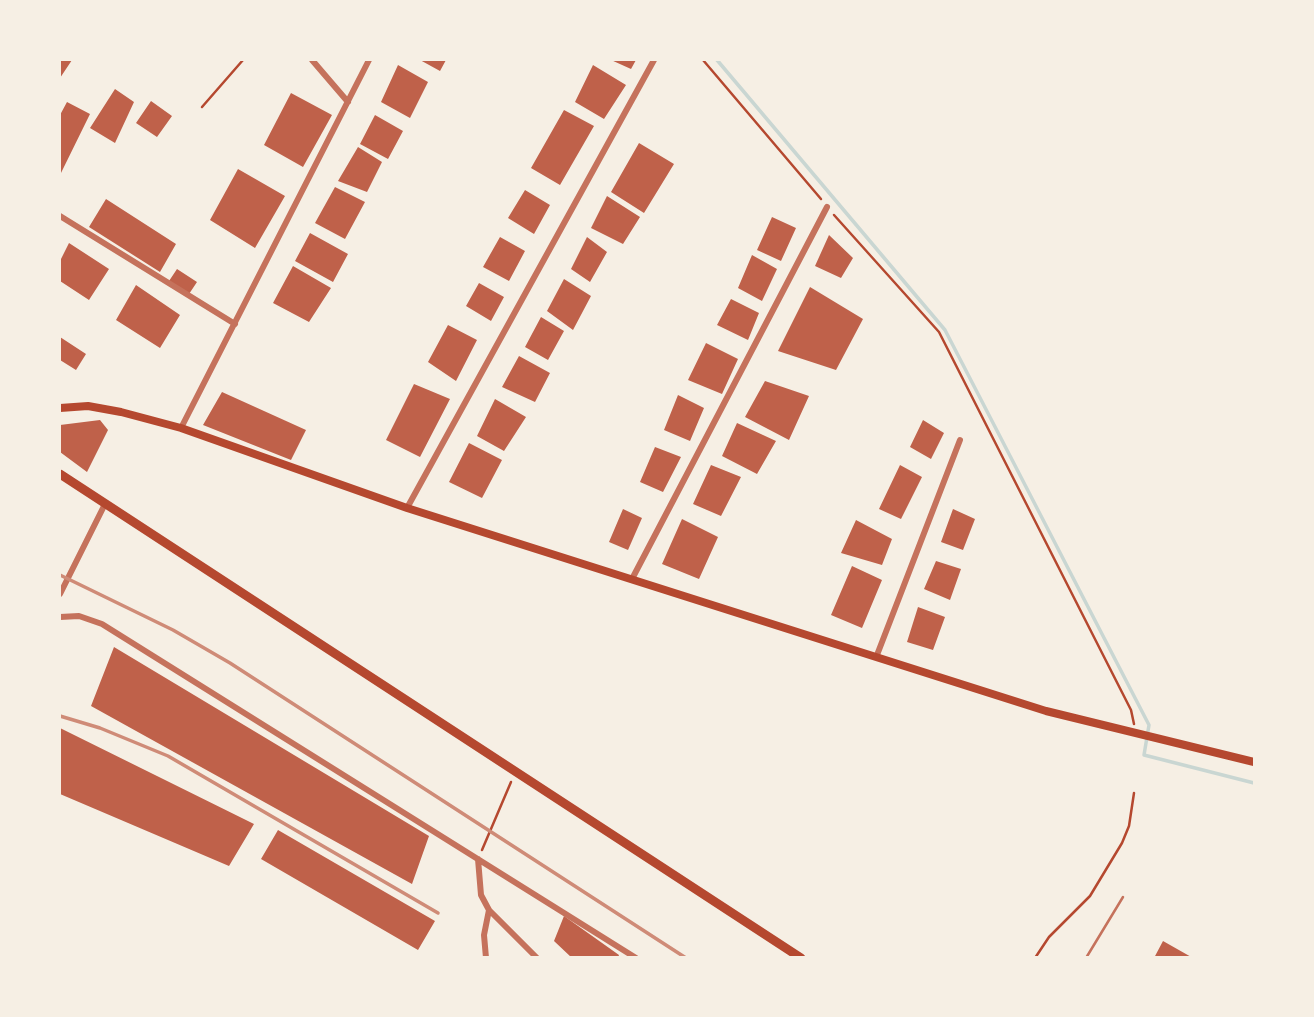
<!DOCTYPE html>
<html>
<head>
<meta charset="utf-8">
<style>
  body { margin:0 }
  #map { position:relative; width:1314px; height:1017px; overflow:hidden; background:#f6efe4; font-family:"PT Sans",sans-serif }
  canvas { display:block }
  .frame { position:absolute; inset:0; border:61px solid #f6efe4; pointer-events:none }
</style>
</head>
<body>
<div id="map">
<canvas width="1314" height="1017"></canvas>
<div class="frame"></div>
</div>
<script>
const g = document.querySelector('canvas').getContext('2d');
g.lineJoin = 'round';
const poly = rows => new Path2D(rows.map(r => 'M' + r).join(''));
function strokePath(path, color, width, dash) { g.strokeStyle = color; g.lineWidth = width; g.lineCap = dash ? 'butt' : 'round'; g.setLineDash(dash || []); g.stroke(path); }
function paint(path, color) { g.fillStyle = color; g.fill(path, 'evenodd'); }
strokePath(poly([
  [717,60,945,330,1149,725,1144,755,1254,783]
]), '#c9d6d2', 3.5);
paint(poly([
  [60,60,72,60,60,78],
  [420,60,446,60,440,71],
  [611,60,636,60,631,69],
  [398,65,428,82,410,118,381,102],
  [593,65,626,85,604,119,575,102],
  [115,89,134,102,115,143,90,128],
  [291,93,332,115,303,167,264,145],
  [151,101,172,116,157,137,136,123],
  [67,102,90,114,60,175,60,115],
  [564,110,594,126,560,185,531,168],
  [375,115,403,131,388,159,360,144],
  [639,143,674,164,644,213,611,192],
  [358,147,382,162,367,192,338,181],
  [238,169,285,196,255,248,210,220],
  [335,187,365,202,345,239,315,223],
  [525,190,550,205,534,234,508,218],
  [607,196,640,217,623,244,591,228],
  [106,199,176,244,160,272,89,227],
  [772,217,796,228,781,261,757,250],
  [310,233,348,254,333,282,295,261],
  [829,235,853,258,841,278,815,266],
  [500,237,525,251,509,281,483,267],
  [587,237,607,252,590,282,571,269],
  [69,243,109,269,89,300,60,281,60,261],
  [752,255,777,269,762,301,738,288],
  [293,266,331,288,309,322,273,303],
  [177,269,197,282,187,297,167,284],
  [564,279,591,296,573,330,547,311],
  [479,283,504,297,491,321,466,306],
  [136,285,180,315,160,348,116,320],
  [810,287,863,319,836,370,778,351],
  [731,299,759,313,748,340,717,325],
  [541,317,564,331,548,360,525,347],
  [448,325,477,340,456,381,428,362],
  [60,337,86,354,76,370,60,360],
  [706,343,738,359,722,394,688,380],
  [519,356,550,373,535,402,502,387],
  [765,381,809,396,789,440,745,417],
  [414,384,450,399,420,457,386,440],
  [222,392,306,430,291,460,203,425],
  [678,395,704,408,690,441,664,430],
  [495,399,526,417,504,451,477,436],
  [100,420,108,430,87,472,60,452,60,425],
  [923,420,944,433,931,459,910,447],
  [737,423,776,441,757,474,722,456],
  [469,443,502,460,482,498,449,482],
  [655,447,681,457,663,492,640,482],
  [711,465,741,477,721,516,693,504],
  [900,465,922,477,901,519,879,509],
  [623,509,642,518,628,550,609,542],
  [953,509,975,519,963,550,941,542],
  [682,519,718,537,699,579,662,564],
  [856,520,892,539,882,565,841,553],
  [936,561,961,569,950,600,924,589],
  [852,566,882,580,862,628,831,615],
  [918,607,945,617,933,650,907,642],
  [114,647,429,836,412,884,91,706],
  [60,728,254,824,229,866,60,794],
  [278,830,435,921,418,950,261,859],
  [564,916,619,955,618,958,572,958,554,941],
  [1163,941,1193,958,1154,958]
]), '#bf614a');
strokePath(poly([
  [703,60,821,199],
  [202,107,243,60],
  [834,215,939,332,1131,710,1134,724],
  [482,850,511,782],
  [1035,958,1049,937,1090,896,1122,843,1129,826,1134,793]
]), '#b5482f', 2.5);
strokePath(poly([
  [1086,958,1123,897]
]), '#c5725c', 2.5);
strokePath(poly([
  [312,60,348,102],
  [60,216,235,324],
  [181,428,369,60],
  [407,508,654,60],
  [632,579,827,207],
  [60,594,105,504],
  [60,617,79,616,102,624,636,958],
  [877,655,960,440],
  [478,859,481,895,489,910,537,958],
  [486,958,484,935,489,910]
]), '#c5725c', 6);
strokePath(poly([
  [60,408,88,406,121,412,181,428,407,508,1046,711,1254,762]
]), '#b5482f', 8);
strokePath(poly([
  [60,474,801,958]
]), '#b5482f', 9);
strokePath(poly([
  [60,575,173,630,230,663,686,958],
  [60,716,100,728,168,756,438,913]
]), '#cf8b77', 3.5);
</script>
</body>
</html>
